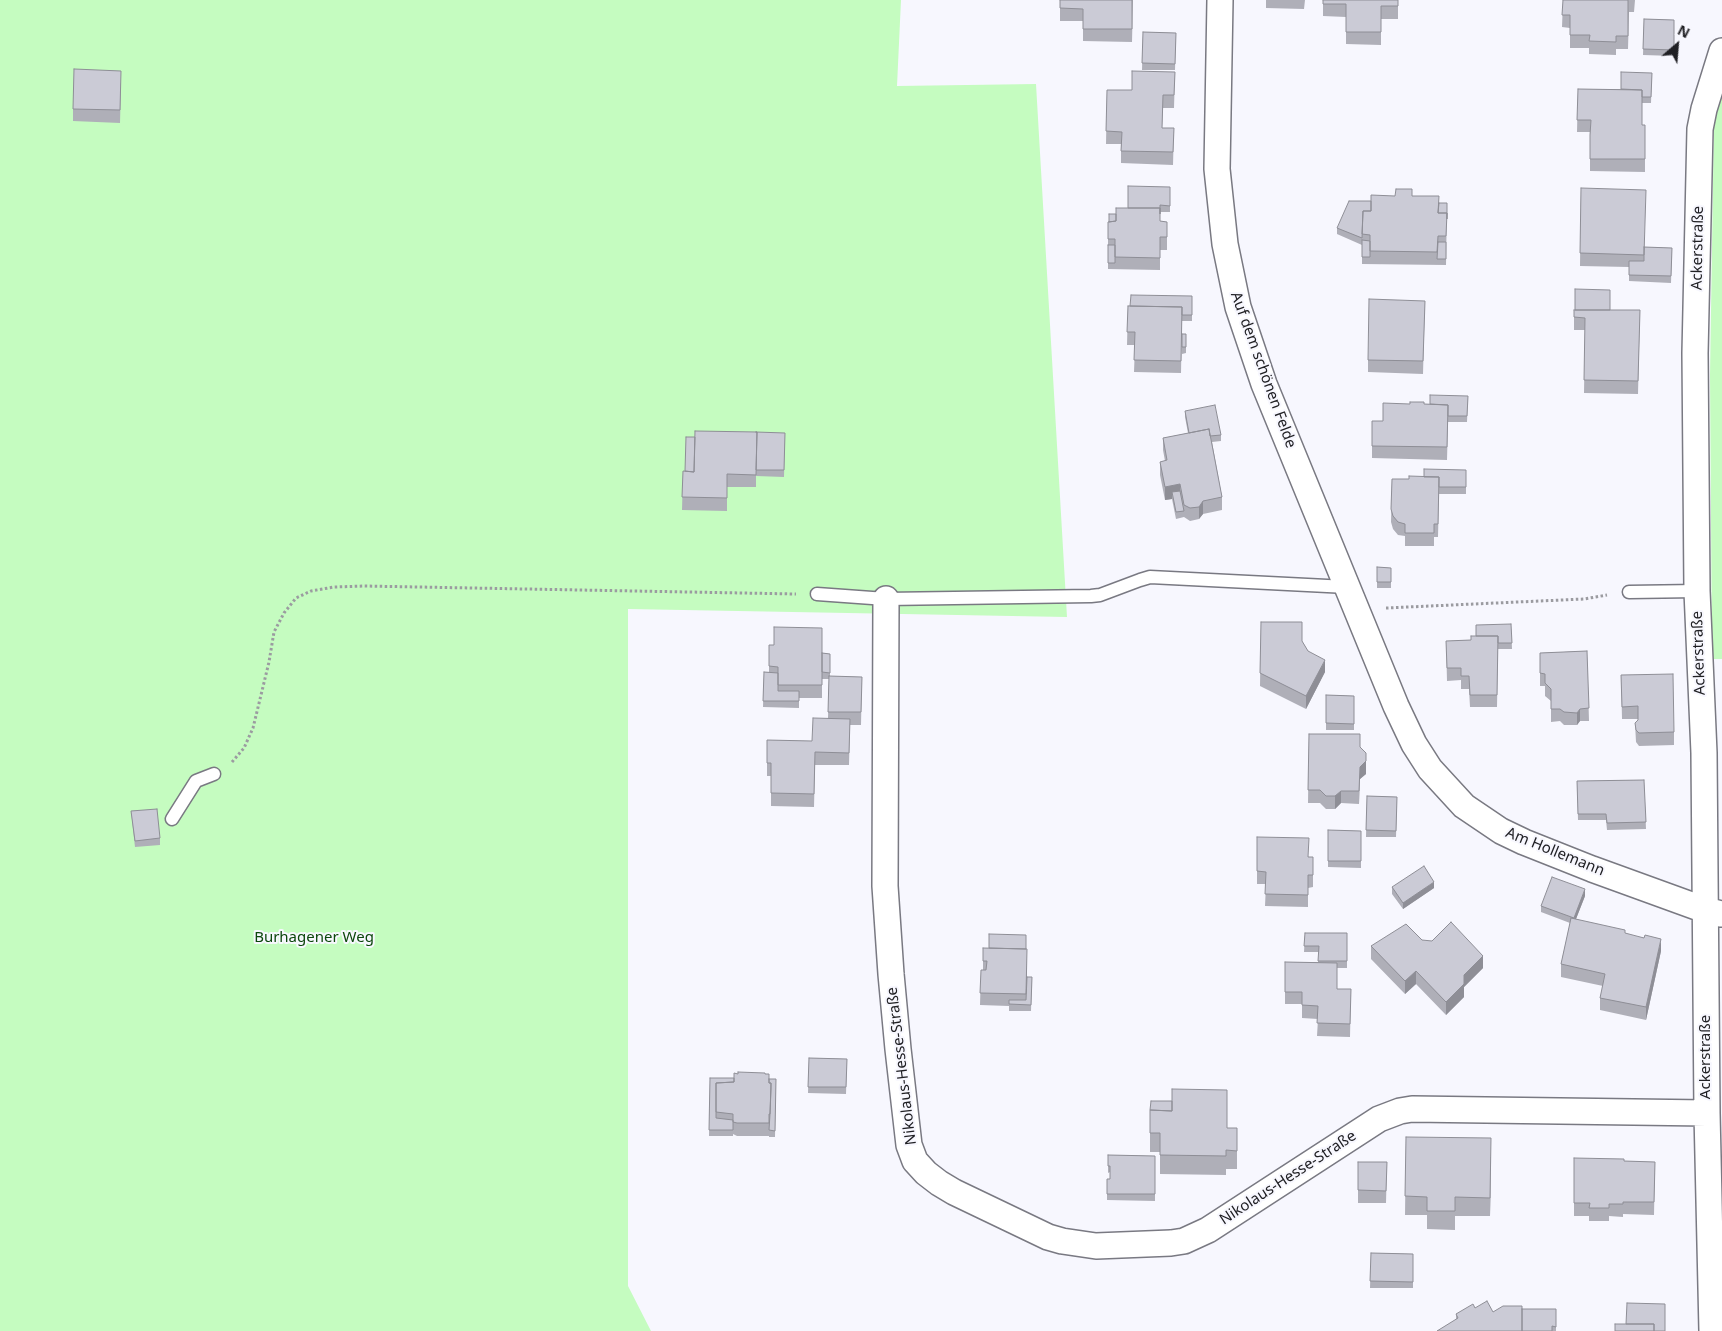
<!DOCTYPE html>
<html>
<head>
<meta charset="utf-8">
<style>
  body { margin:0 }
  #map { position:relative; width:1722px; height:1331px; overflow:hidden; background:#f7f7fe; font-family:"Noto Sans",sans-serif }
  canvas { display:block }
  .north { position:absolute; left:1652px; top:20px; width:50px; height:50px; -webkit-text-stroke:4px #f7f7fe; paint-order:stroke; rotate:27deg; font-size:14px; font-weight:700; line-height:20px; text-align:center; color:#202024 }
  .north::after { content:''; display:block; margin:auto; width:18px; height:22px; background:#202024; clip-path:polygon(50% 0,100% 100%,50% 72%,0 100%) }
</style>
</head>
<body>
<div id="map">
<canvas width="1722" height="1331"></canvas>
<div class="north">N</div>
</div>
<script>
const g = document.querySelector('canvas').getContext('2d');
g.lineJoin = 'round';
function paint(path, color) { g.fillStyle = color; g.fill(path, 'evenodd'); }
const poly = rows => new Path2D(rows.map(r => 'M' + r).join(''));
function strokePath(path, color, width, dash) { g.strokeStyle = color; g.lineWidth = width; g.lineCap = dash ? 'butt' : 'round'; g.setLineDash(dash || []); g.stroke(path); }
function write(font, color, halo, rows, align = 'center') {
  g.font = font + ' "Noto Sans",sans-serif'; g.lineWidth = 4; g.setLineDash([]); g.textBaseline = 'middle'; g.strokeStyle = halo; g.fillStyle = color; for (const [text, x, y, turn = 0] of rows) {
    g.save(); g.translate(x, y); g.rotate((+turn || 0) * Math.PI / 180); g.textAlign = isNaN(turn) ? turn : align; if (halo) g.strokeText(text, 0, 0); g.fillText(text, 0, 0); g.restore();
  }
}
paint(poly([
  [0,0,901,0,897,86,1036,84,1067,617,628,609,628,1286,651,1331,0,1331],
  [1722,96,1722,659,1712,659,1710,375,1714,120]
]), '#c5fcc0');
const service = poly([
  [1629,592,1697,591],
  [817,594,886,599,1091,596,1100,595,1140,580,1150,577,1347,587],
  [172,819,196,781,214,774]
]);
const minor = poly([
  [1220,0,1217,169,1225,244,1238,307,1264,384,1396,706,1414,744,1430,769,1464,806,1501,831,1524,842,1592,869,1705,910,1721,914],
  [886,599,885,886,891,974,898,1049,909,1145,915,1161,926,1173,939,1183,954,1192,1048,1237,1062,1241,1096,1246,1171,1243,1184,1241,1208,1230,1379,1119,1400,1111,1412,1109,1707,1113],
  [1712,1331,1707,1113,1704,753,1697,591,1695,353,1700,129,1704,109,1722,51]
]);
strokePath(service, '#797982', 15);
strokePath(minor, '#797982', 28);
strokePath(poly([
  [1386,608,1584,599,1607,595],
  [232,762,244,748,253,728,269,662,274,632,284,613,296,598,311,591,334,587,364,586,796,594]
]), '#9b9ba0', 3, [2.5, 2.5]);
strokePath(service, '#fff', 12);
strokePath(minor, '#fff', 25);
paint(poly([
  [1060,0,1133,0,1132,42,1083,41,1083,21,1060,21],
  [1266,0,1305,0,1304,9,1266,8],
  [1323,0,1398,0,1398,19,1381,19,1381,45,1346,44,1346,17,1323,16],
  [1563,0,1635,0,1634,12,1629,12,1628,49,1616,49,1616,55,1589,54,1589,48,1570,48,1570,28,1562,27],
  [1644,19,1674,20,1674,56,1643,55],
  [1143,32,1176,33,1175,70,1142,70],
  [1175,72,1174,108,1163,108,1162,128,1174,128,1173,165,1121,163,1121,144,1106,144,1107,90,1132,90],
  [1652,73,1651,103,1642,103,1642,125,1645,125,1645,172,1590,171,1590,132,1577,132,1578,89,1621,89],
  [121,83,120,123,73,121,73,109],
  [1170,187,1170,212,1160,212,1160,221,1167,222,1167,250,1160,250,1160,270,1108,269,1108,222,1128,208],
  [1581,188,1644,247,1672,248,1671,283,1629,281,1629,267,1580,266],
  [1412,196,1439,203,1447,203,1446,265,1362,264,1362,245,1337,234,1337,228,1371,201],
  [1192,296,1192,321,1182,321,1181,373,1134,372,1135,345,1127,345,1128,306],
  [1425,301,1423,374,1368,372,1368,360],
  [1610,310,1640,310,1638,394,1584,393,1585,330,1574,330,1574,317],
  [1182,334,1186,334,1186,353,1182,354],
  [1468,396,1467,422,1448,422,1447,460,1372,458,1372,421,1383,421,1424,404,1430,404],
  [1185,411,1221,435,1221,441,1212,442,1222,497,1222,510,1203,514,1199,519,1190,521,1184,517,1176,519,1172,499,1165,500,1160,475,1160,462,1165,461,1163,450,1163,438,1188,433,1185,417],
  [785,433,784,477,756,476,756,487,727,487,727,511,682,510,683,471,685,471],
  [1466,470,1466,494,1439,494,1438,537,1434,537,1434,546,1405,546,1405,536,1398,535,1393,529,1391,522,1392,479,1409,479],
  [1377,567,1391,568,1391,588,1377,588],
  [1261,622,1302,641,1308,651,1325,672,1306,709,1260,686],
  [1511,624,1512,649,1498,649,1497,707,1470,707,1469,689,1461,689,1461,680,1447,681,1446,641,1471,640,1476,636],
  [769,645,822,653,830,654,830,676,862,677,861,725,850,725,849,765,815,765,814,807,771,806,771,776,767,776,767,740,812,741,828,718,829,679,822,679,822,698,799,698,799,708,763,707,764,672,769,672],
  [1587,651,1589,721,1580,721,1577,725,1564,725,1560,721,1551,722,1551,701,1545,696,1545,686,1540,686,1540,653],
  [1621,675,1674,732,1674,745,1639,746,1636,742,1635,723,1638,721,1638,719,1622,719],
  [1326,695,1354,696,1354,730,1326,730],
  [1309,734,1360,748,1366,774,1360,779,1359,804,1341,803,1335,809,1326,809,1320,803,1308,803],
  [1644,780,1646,829,1607,830,1606,820,1578,820,1577,781],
  [1367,796,1397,797,1396,837,1366,837],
  [131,811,160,838,160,845,135,847],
  [1328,830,1361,831,1361,868,1328,867],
  [1257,837,1309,857,1313,857,1313,887,1308,888,1308,907,1265,906,1266,884,1257,884],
  [1392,887,1434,888,1403,909,1392,894],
  [1585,896,1576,919,1625,934,1661,951,1646,1020,1600,1010,1600,998,1603,986,1561,977,1561,964,1570,923,1541,912,1541,906],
  [1305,933,1347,933,1347,968,1337,968,1337,989,1351,989,1350,1037,1317,1036,1318,1019,1302,1018,1302,1004,1285,1004,1285,962,1318,962,1319,952,1304,952],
  [1422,940,1483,968,1464,987,1464,997,1446,1015,1416,984,1405,994,1371,959,1371,946],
  [983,948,1026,949,1027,977,1032,977,1031,1011,1009,1011,1009,1006,980,1005,981,970,983,970],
  [809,1058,847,1059,846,1094,808,1093],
  [765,1074,769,1083,776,1079,775,1137,769,1137,769,1136,737,1136,733,1134,733,1136,709,1136,710,1078,734,1078],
  [1227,1128,1237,1128,1237,1169,1226,1169,1226,1175,1160,1174,1160,1152,1150,1152,1150,1133],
  [1406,1137,1491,1157,1490,1216,1455,1216,1455,1230,1427,1229,1427,1215,1405,1215],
  [1108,1155,1155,1156,1155,1201,1107,1200,1107,1179,1110,1179,1110,1172,1108,1173],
  [1574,1158,1624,1161,1655,1162,1654,1215,1623,1214,1623,1217,1609,1216,1609,1221,1589,1221,1589,1216,1574,1216],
  [1358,1162,1387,1162,1386,1203,1358,1203],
  [1371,1253,1413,1254,1413,1288,1370,1288],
  [1475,1308,1493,1312,1522,1309,1556,1309,1556,1331,1437,1331,1456,1320,1456,1314]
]), '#afafb8');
paint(poly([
  [1180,484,1180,497,1172,492,1172,499,1165,500,1165,487],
  [1203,501,1203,514,1199,519,1199,507],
  [1325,660,1325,672,1306,709,1306,696],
  [1580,709,1580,721,1577,725,1577,713],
  [1366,761,1366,774,1360,779,1359,804,1360,767],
  [1341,791,1341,803,1335,809,1335,796],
  [1434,882,1434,888,1403,909,1403,903],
  [1585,889,1585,896,1574,924,1574,918],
  [1661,939,1661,951,1646,1020,1646,1007],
  [1483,956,1483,968,1464,987,1464,997,1446,1015,1446,1002,1464,975],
  [1416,971,1416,984,1405,994,1405,981],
  [1491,1138,1491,1157,1490,1216,1490,1198]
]), '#8e8e96');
const building = poly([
  [1060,0,1132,0,1132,29,1083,29,1083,9,1060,8,1060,0],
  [1323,0,1398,0,1398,6,1381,6,1381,32,1346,32,1346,4,1323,4,1323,0],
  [1563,0,1628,0,1628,36,1616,36,1616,42,1589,41,1590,35,1570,35,1570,15,1562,15,1563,0],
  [1644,19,1674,20,1674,50,1643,49,1644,19],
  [1143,32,1176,33,1175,64,1142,63,1143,32],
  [74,69,121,71,120,110,73,109,74,69],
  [1132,71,1175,72,1174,95,1163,95,1162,128,1174,128,1173,152,1121,151,1122,132,1106,131,1107,90,1132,90,1132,71],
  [1621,72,1652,73,1651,97,1642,97,1642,90,1621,89,1621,72],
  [1578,89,1642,90,1642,125,1645,125,1645,159,1590,159,1590,135,1591,120,1577,120,1578,89],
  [1128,186,1170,187,1170,206,1160,205,1160,214,1160,208,1128,208,1128,186],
  [1581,188,1646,190,1644,255,1580,253,1581,188],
  [1396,189,1412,189,1412,196,1439,196,1438,213,1447,213,1446,236,1438,236,1437,252,1370,251,1370,235,1362,234,1363,211,1371,211,1371,195,1395,196,1396,189],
  [1349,201,1371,201,1371,211,1363,211,1362,238,1337,228,1349,201],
  [1439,203,1447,203,1447,219,1447,213,1438,213,1439,203],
  [1116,208,1160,208,1160,221,1167,222,1167,237,1160,237,1160,258,1115,257,1115,239,1108,239,1108,222,1116,221,1116,208],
  [1109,214,1116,214,1116,221,1109,222,1109,214],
  [1362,240,1370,241,1370,257,1362,257,1362,240],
  [1438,242,1446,242,1446,259,1437,259,1438,242],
  [1108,245,1115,245,1115,263,1108,263,1108,245],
  [1644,247,1672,248,1671,276,1629,275,1629,261,1644,261,1644,247],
  [1575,289,1610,290,1610,310,1575,310,1575,289],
  [1131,295,1192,296,1192,315,1182,315,1182,307,1130,306,1131,295],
  [1369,299,1425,301,1423,361,1368,360,1369,299],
  [1128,306,1182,307,1181,361,1134,360,1135,332,1127,332,1128,306],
  [1574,310,1640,310,1638,381,1584,380,1585,318,1574,317,1574,310],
  [1182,334,1186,334,1186,347,1182,347,1182,334],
  [1430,395,1468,396,1467,416,1448,416,1448,405,1430,404,1430,395],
  [1410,402,1424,402,1424,404,1448,405,1447,447,1372,446,1372,421,1383,421,1383,403,1410,404,1410,402],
  [1215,405,1221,435,1210,436,1209,429,1189,433,1185,411,1215,405],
  [1209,429,1222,497,1203,501,1199,507,1190,508,1184,505,1180,484,1165,487,1160,462,1167,460,1163,438,1209,429],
  [695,431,757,432,756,475,727,474,727,498,682,497,683,471,694,472,695,431],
  [756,432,785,433,784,470,756,470,757,432,756,432],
  [686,437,695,437,694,472,685,471,686,437],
  [1424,469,1466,470,1466,487,1439,487,1439,477,1424,477,1424,469],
  [1409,476,1439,477,1438,524,1434,524,1434,533,1405,533,1405,524,1398,522,1393,516,1391,509,1392,479,1409,479,1409,476],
  [1180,491,1184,511,1176,512,1172,492,1180,491],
  [1377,567,1391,568,1391,582,1377,582,1377,567],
  [1261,622,1302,622,1302,641,1308,651,1325,660,1306,696,1260,673,1261,622],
  [1511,624,1512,643,1498,643,1498,636,1476,636,1476,625,1511,624],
  [774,627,822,628,822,685,778,685,778,667,769,666,769,645,774,645,774,627],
  [1471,636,1498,636,1497,695,1470,695,1469,676,1461,676,1461,668,1447,668,1446,641,1471,640,1471,636],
  [1587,651,1589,708,1580,709,1577,713,1564,712,1560,709,1551,709,1551,689,1545,683,1545,674,1540,673,1540,653,1587,651],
  [822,653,830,654,830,673,822,672,822,653],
  [764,672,778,673,778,691,799,691,799,701,763,701,764,672],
  [1673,674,1674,732,1639,733,1636,730,1635,723,1638,720,1638,706,1622,707,1621,675,1673,674],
  [829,676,862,677,861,712,828,712,829,676],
  [1326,695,1354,696,1354,724,1326,723,1326,695],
  [813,718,850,719,849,753,815,752,814,794,771,793,771,763,767,763,767,740,812,741,813,718],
  [1309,734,1360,734,1360,747,1366,753,1366,761,1360,767,1359,791,1341,791,1335,796,1326,796,1320,790,1308,790,1309,734],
  [1644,780,1646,822,1607,823,1606,814,1578,814,1577,781,1644,780],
  [1367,796,1397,797,1396,831,1366,830,1367,796],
  [157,809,160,838,135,841,131,811,157,809],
  [1328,830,1361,831,1361,861,1328,861,1328,830],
  [1257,837,1309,838,1308,857,1313,857,1313,875,1308,875,1308,895,1265,894,1266,872,1257,871,1257,837],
  [1424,866,1434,882,1403,903,1392,887,1424,866],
  [1552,877,1585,889,1574,918,1541,906,1552,877],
  [1571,918,1625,930,1625,933,1644,938,1645,935,1661,939,1646,1007,1600,998,1605,974,1561,964,1571,918],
  [1451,922,1483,956,1464,975,1464,984,1446,1002,1416,971,1405,981,1371,946,1406,924,1422,940,1432,941,1451,922],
  [1305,933,1347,933,1347,961,1318,961,1319,946,1304,946,1305,933],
  [989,934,1026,935,1026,949,989,948,989,934],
  [983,948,1027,949,1026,994,980,993,981,970,986,970,987,961,983,961,983,948],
  [1285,962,1337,963,1337,989,1351,989,1350,1024,1317,1023,1318,1006,1302,1005,1302,992,1285,992,1285,962],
  [1027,977,1032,977,1031,1005,1009,1004,1009,1000,1026,1000,1027,977],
  [809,1058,847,1059,846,1087,808,1087,809,1058],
  [738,1072,765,1073,765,1074,769,1074,769,1083,771,1083,770,1114,769,1114,769,1123,737,1123,733,1122,733,1114,716,1112,716,1083,734,1082,734,1073,738,1074,738,1072],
  [710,1078,734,1078,734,1082,716,1083,716,1118,733,1120,733,1130,709,1130,710,1078],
  [769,1079,776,1079,775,1131,769,1130,770,1114,771,1089,771,1083,769,1083,769,1079],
  [1172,1089,1227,1090,1227,1128,1237,1128,1237,1151,1226,1150,1226,1156,1160,1155,1160,1133,1150,1133,1150,1110,1172,1111,1172,1089],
  [1151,1101,1172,1101,1172,1111,1150,1110,1151,1101],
  [1406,1137,1491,1138,1490,1198,1455,1197,1455,1211,1427,1211,1427,1197,1405,1196,1406,1137],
  [1108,1155,1155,1156,1155,1194,1107,1194,1107,1179,1110,1179,1110,1166,1108,1166,1108,1155],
  [1574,1158,1624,1159,1624,1161,1655,1162,1654,1202,1623,1202,1623,1204,1609,1204,1609,1208,1589,1208,1590,1203,1574,1203,1574,1158],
  [1358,1162,1387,1162,1386,1191,1358,1190,1358,1162],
  [1371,1253,1413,1254,1413,1282,1370,1281,1371,1253],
  [1487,1301,1493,1312,1503,1306,1522,1306,1522,1331,1437,1331,1458,1318,1456,1314,1473,1304,1475,1308,1487,1301],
  [1627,1303,1665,1304,1665,1331,1654,1331,1654,1324,1626,1324,1627,1303],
  [1522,1309,1556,1309,1556,1327,1552,1326,1552,1331,1522,1331,1522,1309],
  [1615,1324,1654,1324,1654,1331,1615,1331,1615,1324]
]);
paint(building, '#cbcbd6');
strokePath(building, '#8e8e96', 1);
write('15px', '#202024', '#f7f7fe', [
  ["Ackerstraße",1698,248,-89],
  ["Auf dem schönen Felde",1263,370,70],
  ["Ackerstraße",1699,653,-92],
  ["Am Hollemann",1555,852,22],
  ["Ackerstraße",1706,1057,-90],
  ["Nikolaus-Hesse-Straße",902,1066,-97],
  ["Nikolaus-Hesse-Straße",1288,1178,-33]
]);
write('15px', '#0b470b', '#f7f7fe', [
  ["Burhagener Weg",314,938]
]);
</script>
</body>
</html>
